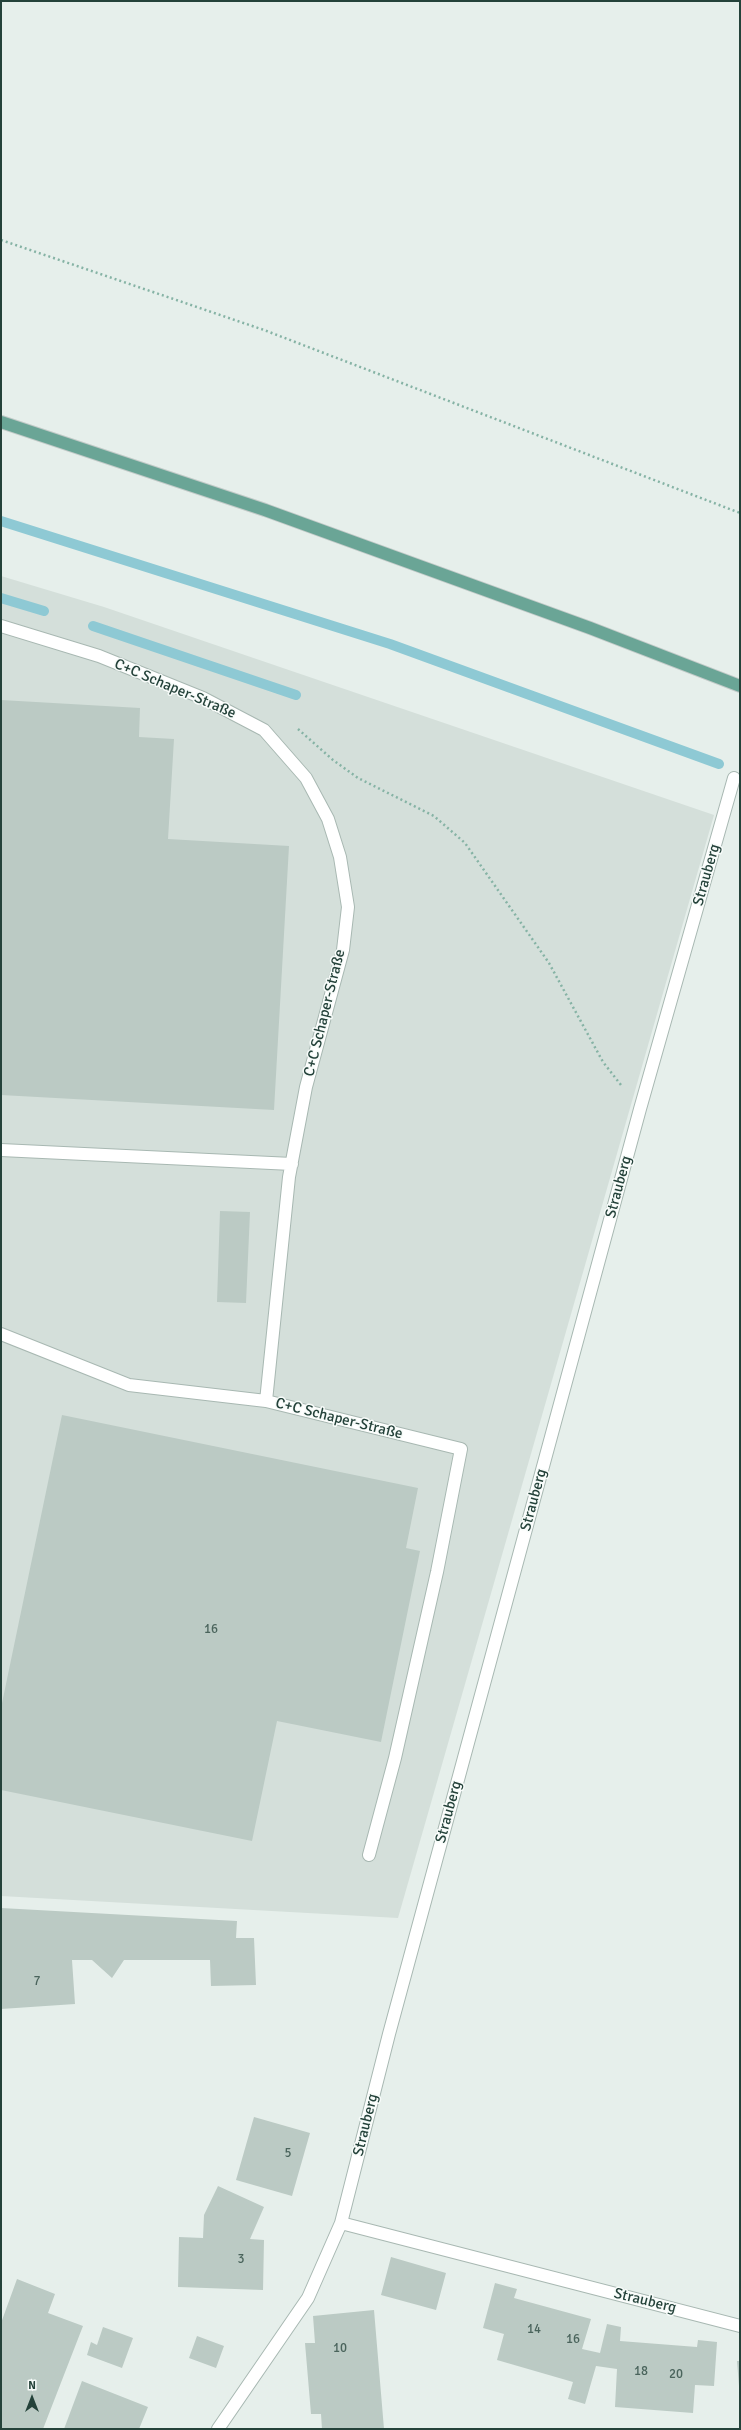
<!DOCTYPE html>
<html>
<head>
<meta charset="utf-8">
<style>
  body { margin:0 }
  #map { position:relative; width:741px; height:2430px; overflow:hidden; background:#e6efeb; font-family:Signika,sans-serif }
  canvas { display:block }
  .frame { position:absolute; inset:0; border:2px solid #24423a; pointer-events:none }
  .north { position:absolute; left:12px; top:2378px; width:40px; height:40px; -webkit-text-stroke:3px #f7fbf9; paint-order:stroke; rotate:0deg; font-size:11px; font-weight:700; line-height:16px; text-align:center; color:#24423a }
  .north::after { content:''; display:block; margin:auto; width:14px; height:18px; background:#24423a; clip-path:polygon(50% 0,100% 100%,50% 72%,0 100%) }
</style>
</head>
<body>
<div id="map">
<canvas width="741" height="2430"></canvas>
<div class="frame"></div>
<div class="north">N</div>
</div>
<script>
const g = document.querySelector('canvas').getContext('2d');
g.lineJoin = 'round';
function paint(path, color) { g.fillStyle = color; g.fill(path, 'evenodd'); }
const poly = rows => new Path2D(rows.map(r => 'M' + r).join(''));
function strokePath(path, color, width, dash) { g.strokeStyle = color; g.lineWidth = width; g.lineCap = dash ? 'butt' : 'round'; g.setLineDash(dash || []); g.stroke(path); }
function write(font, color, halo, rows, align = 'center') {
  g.font = font + ' Signika,sans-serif'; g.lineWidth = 3; g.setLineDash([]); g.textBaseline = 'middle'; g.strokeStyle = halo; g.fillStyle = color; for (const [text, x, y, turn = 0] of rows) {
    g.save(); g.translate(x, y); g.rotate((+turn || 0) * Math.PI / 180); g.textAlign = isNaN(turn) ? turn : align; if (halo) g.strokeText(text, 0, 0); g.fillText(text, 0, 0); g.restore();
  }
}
paint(poly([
  [1,576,104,607,714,815,398,1918,1,1896]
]), '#d4dfda');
strokePath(poly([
  [1,521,390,644,719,764],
  [1,598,44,611],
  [93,626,296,695]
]), '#8ec9d4', 10);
paint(poly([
  [1,700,140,708,139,737,174,739,168,839,289,846,274,1110,1,1095],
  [220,1211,250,1212,246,1303,217,1302],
  [62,1415,418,1488,406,1548,420,1551,381,1742,277,1721,252,1841,1,1790,1,1708],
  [1,1908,237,1921,236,1938,254,1938,256,1985,211,1986,210,1960,124,1960,112,1978,92,1960,72,1960,75,2004,1,2009],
  [254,2117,310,2133,292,2196,236,2180],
  [218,2186,264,2207,250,2239,264,2240,263,2290,178,2287,179,2237,203,2238,204,2215],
  [391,2257,446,2273,436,2310,381,2295],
  [17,2279,55,2294,48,2313,83,2326,43,2429,1,2429,1,2323],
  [495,2283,517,2289,514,2298,591,2319,582,2349,600,2353,607,2324,621,2327,620,2341,697,2347,698,2340,717,2342,714,2386,695,2385,693,2413,615,2407,617,2369,596,2366,585,2404,568,2399,573,2382,497,2360,504,2334,483,2328],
  [374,2310,384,2429,322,2429,321,2414,311,2414,305,2343,315,2343,313,2316],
  [103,2327,133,2338,122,2368,87,2355,91,2342,97,2345],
  [197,2336,224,2346,216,2368,189,2358],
  [737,2361,740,2361,740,2386,739,2386],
  [82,2381,148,2407,139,2429,64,2429]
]), '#bbcac4');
const minor = poly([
  [1,626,99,656,203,698,264,730,306,778,328,819,340,857,348,907,343,950,306,1087,289,1177,266,1401,461,1449,437,1572,395,1758,369,1855],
  [1,1150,292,1164],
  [1,1334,129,1385,266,1401],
  [341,2223,740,2326],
  [218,2429,308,2298,341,2223,389,2034,640,1109,734,778]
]);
const major = poly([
  [1,422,265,510,590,628,740,686]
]);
strokePath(minor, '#a8b8b2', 14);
strokePath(major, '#c2cac8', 14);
strokePath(poly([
  [1,240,264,330,740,513],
  [298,729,333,760,358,778,434,816,465,843,549,963,603,1062,621,1085]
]), '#86b3a5', 2.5, [2, 3]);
strokePath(minor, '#fff', 12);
strokePath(major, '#6aa596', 12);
write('13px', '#4a645c', null, [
  ["16",211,1630],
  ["7",37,1982],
  ["5",288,2154],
  ["3",241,2260],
  ["14",534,2330],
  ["16",573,2340],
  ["10",340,2349],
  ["18",641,2372],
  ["20",676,2375]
]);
write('15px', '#24423a', '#f7fbf9', [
  ["C+C Schaper-Straße",175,689,23],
  ["Strauberg",707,875,-74],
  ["C+C Schaper-Straße",325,1013,-76],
  ["Strauberg",619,1187,-75],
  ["C+C Schaper-Straße",339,1419,14],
  ["Strauberg",534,1500,-75],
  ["Strauberg",449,1812,-75],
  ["Strauberg",366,2125,-76],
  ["Strauberg",645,2301,14]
]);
</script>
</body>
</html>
